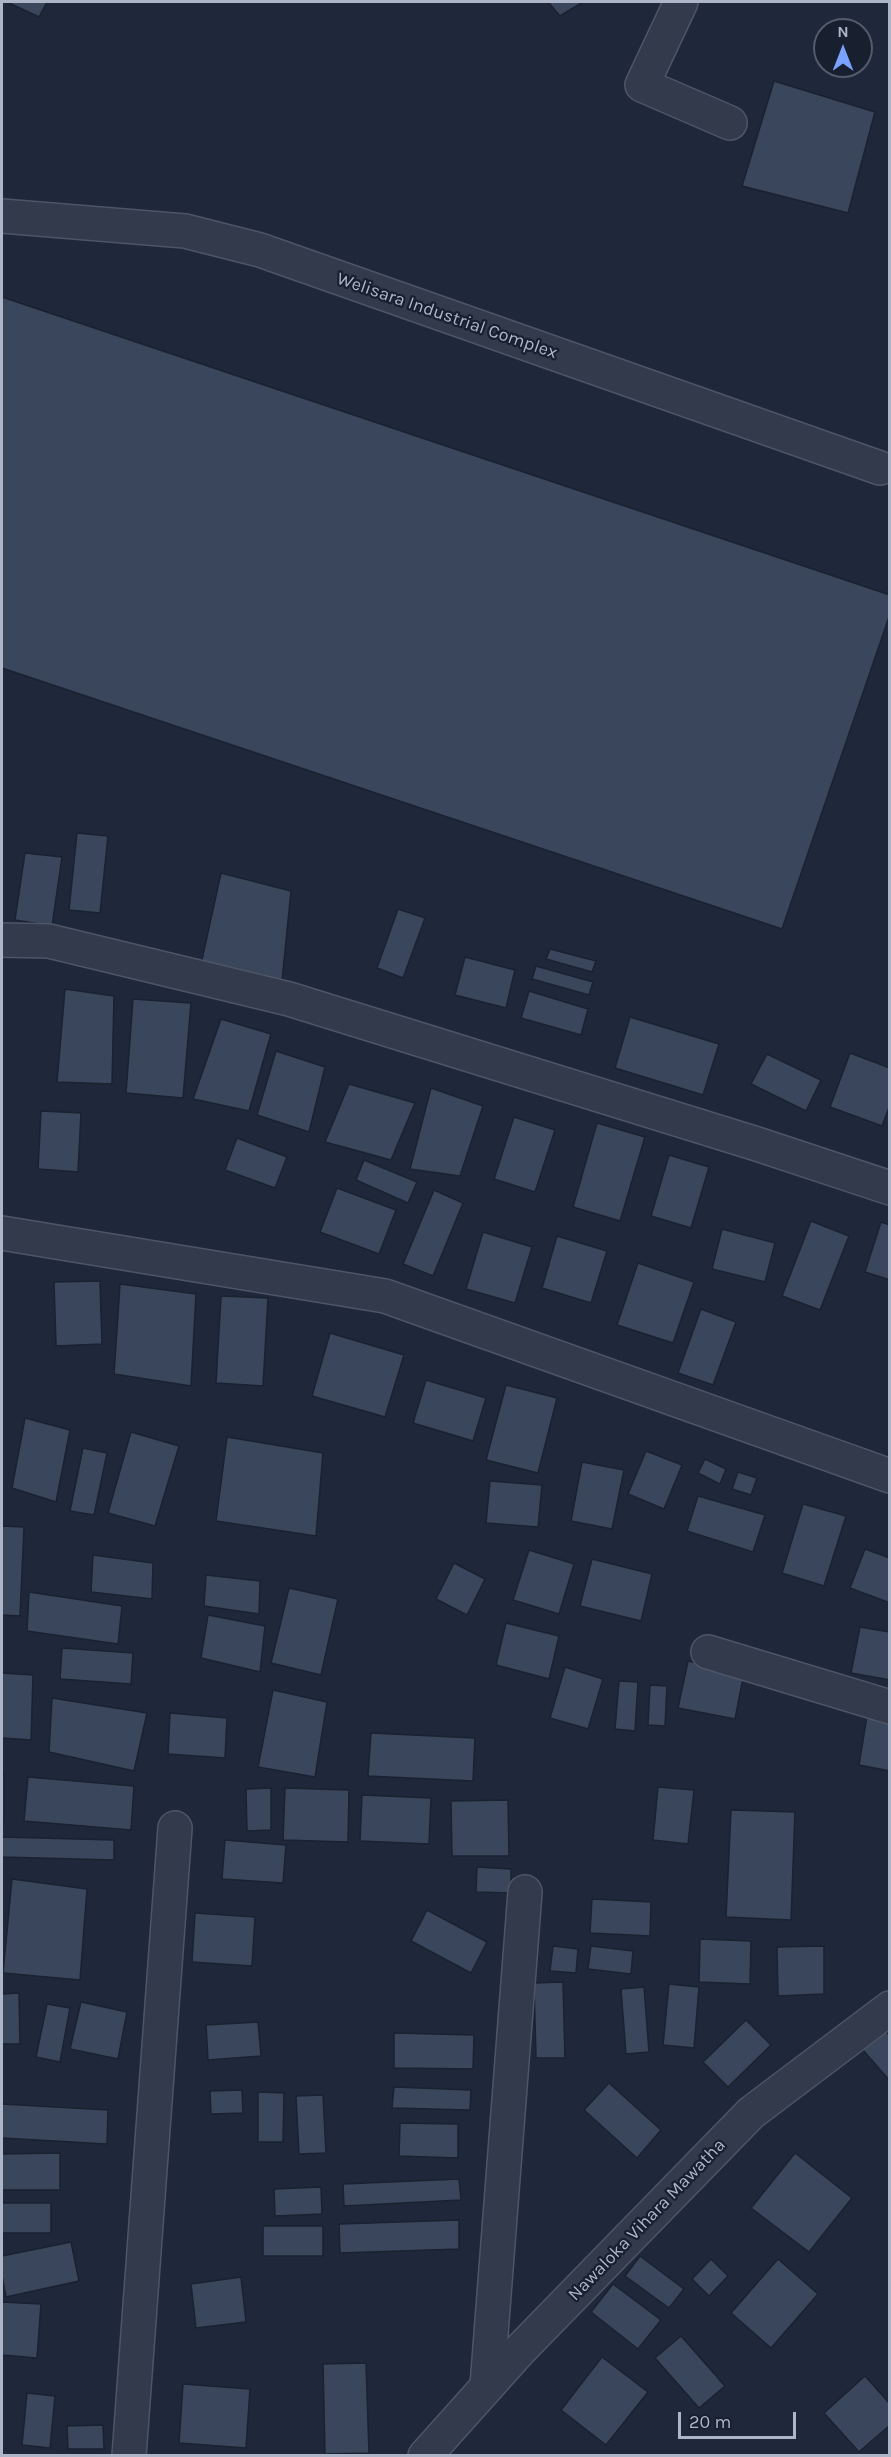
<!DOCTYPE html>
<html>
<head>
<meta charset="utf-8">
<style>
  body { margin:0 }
  #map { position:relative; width:891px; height:2457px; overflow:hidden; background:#1f283b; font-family:Karla,sans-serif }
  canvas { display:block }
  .frame { position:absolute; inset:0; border:3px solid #adb5c8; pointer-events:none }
  .north { position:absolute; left:813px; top:18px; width:60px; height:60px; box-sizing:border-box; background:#18202f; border:2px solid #545c6c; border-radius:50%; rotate:0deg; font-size:16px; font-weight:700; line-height:24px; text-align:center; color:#adb5c8 }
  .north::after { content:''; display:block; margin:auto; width:21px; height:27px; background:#7aa2ff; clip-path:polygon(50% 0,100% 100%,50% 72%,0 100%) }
  .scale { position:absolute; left:678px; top:2412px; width:118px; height:27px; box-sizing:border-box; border:3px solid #adb5c8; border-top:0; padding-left:8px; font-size:18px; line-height:21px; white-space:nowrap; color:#adb5c8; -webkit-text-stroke:4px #18202f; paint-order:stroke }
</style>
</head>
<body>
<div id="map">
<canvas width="891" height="2457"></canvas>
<div class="frame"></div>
<div class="north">N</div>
<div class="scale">20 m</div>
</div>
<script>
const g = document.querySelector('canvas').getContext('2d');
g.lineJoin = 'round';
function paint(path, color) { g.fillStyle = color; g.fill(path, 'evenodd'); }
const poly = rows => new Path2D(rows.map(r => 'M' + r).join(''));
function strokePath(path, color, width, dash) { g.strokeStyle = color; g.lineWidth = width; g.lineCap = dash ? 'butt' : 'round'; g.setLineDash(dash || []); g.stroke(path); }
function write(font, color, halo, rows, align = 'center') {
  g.font = font + ' Karla,sans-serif'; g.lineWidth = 4.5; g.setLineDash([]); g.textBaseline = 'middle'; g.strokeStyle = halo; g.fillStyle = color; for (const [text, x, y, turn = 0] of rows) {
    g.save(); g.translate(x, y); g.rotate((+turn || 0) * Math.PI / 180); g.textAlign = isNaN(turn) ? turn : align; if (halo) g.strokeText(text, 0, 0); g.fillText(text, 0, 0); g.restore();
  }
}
const building = poly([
  [7,2,47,2,39,17,7,2],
  [548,2,583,2,560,16,548,2],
  [774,81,875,112,848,213,742,186,774,81],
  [2,297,890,595,890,614,782,929,2,668,2,297],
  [77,833,108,836,100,913,69,910,77,833],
  [25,853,62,857,52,926,15,920,25,853],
  [221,873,291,891,282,981,201,964,221,873],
  [398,909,425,918,403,978,377,968,398,909],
  [550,949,596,961,592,972,546,959,550,949],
  [465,957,515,970,506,1008,455,995,465,957],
  [536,966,593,982,589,995,532,979,536,966],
  [65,989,114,996,112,1084,57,1082,65,989],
  [529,991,588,1009,581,1035,521,1018,529,991],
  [133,999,191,1003,183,1098,126,1093,133,999],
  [630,1017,719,1044,703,1095,615,1068,630,1017],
  [221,1019,271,1034,249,1111,193,1099,221,1019],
  [276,1051,325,1067,309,1132,257,1115,276,1051],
  [850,1053,890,1068,890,1105,882,1126,830,1107,850,1053],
  [767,1054,821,1080,806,1111,751,1084,767,1054],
  [349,1084,415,1103,391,1160,325,1142,349,1084],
  [431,1088,483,1106,460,1176,410,1169,431,1088],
  [41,1111,81,1113,78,1172,38,1169,41,1111],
  [514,1117,555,1130,535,1192,494,1179,514,1117],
  [597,1123,645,1137,620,1221,573,1207,597,1123],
  [237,1138,287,1157,275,1188,225,1170,237,1138],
  [669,1155,709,1167,691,1228,651,1216,669,1155],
  [364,1160,417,1182,408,1203,356,1180,364,1160],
  [337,1188,396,1210,379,1254,320,1232,337,1188],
  [434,1190,463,1203,433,1276,403,1264,434,1190],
  [811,1221,849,1236,820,1310,782,1296,811,1221],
  [881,1222,890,1225,890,1280,865,1272,881,1222],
  [722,1229,775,1243,765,1282,712,1269,722,1229],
  [483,1232,532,1247,515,1303,466,1289,483,1232],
  [557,1236,607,1251,591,1303,542,1288,557,1236],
  [638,1263,694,1282,673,1343,617,1325,638,1263],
  [100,1281,102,1344,56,1346,54,1282,100,1281],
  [120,1284,196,1294,191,1386,114,1374,120,1284],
  [221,1296,268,1298,263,1386,216,1383,221,1296],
  [701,1309,736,1322,713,1385,678,1373,701,1309],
  [330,1333,404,1355,385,1417,312,1396,330,1333],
  [426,1380,486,1398,473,1441,413,1423,426,1380],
  [506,1385,557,1398,538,1473,486,1460,506,1385],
  [25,1418,70,1430,56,1502,12,1488,25,1418],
  [131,1432,179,1446,155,1526,108,1513,131,1432],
  [227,1437,323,1453,316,1536,216,1521,227,1437],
  [83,1448,107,1453,94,1515,70,1511,83,1448],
  [646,1451,682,1465,664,1509,628,1494,646,1451],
  [705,1459,726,1469,720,1484,698,1473,705,1459],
  [582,1462,624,1470,612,1529,571,1521,582,1462],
  [738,1472,757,1478,751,1495,732,1489,738,1472],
  [490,1481,542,1485,538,1527,486,1523,490,1481],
  [698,1496,765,1515,753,1552,687,1531,698,1496],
  [803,1504,846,1516,824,1586,782,1573,803,1504],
  [2,1526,24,1527,20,1616,2,1615,2,1526],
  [865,1549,890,1558,890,1603,850,1588,865,1549],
  [529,1550,574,1564,559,1614,513,1600,529,1550],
  [93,1555,153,1563,152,1599,91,1592,93,1555],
  [592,1559,652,1574,641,1621,580,1606,592,1559],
  [454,1563,485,1579,467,1615,436,1599,454,1563],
  [206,1575,260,1581,259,1614,204,1606,206,1575],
  [289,1588,338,1599,321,1675,271,1663,289,1588],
  [29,1592,122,1606,118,1644,27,1631,29,1592],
  [208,1615,265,1626,260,1672,201,1658,208,1615],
  [506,1623,559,1636,549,1679,496,1665,506,1623],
  [860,1627,890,1632,890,1680,851,1673,860,1627],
  [62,1648,133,1653,131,1684,60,1679,62,1648],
  [688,1661,744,1673,735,1719,678,1708,688,1661],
  [565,1667,603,1679,588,1729,550,1718,565,1667],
  [2,1673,33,1675,31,1740,2,1738,2,1673],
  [619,1681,638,1682,635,1731,615,1729,619,1681],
  [650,1685,667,1686,665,1726,648,1725,650,1685],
  [273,1690,327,1702,315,1777,258,1767,273,1690],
  [52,1698,147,1713,134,1771,49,1752,52,1698],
  [868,1710,890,1713,890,1771,859,1765,868,1710],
  [170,1713,227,1718,225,1758,168,1754,170,1713],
  [371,1733,475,1738,473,1781,368,1776,371,1733],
  [2,1775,4,1775,4,1821,2,1821,2,1775],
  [28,1777,134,1786,131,1830,24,1821,28,1777],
  [658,1787,694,1790,688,1844,653,1840,658,1787],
  [271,1788,271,1830,247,1831,246,1789,271,1788],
  [285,1788,349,1790,348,1842,283,1840,285,1788],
  [362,1795,431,1798,429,1844,360,1841,362,1795],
  [508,1800,509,1856,452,1856,451,1801,508,1800],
  [731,1810,795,1812,791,1920,726,1917,731,1810],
  [2,1837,114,1840,114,1860,2,1857,2,1837],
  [225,1840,286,1845,283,1883,222,1879,225,1840],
  [477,1867,511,1869,511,1893,476,1892,477,1867],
  [12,1879,87,1889,80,1980,3,1973,12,1879],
  [592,1899,651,1902,650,1936,590,1933,592,1899],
  [427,1910,487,1942,471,1973,411,1941,427,1910],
  [195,1913,255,1917,252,1966,192,1962,195,1913],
  [700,1939,751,1941,750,1984,699,1982,700,1939],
  [553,1946,578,1949,576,1973,550,1971,553,1946],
  [591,1946,633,1951,631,1974,588,1969,591,1946],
  [824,1946,824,1994,778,1996,777,1947,824,1946],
  [563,1982,565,2058,536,2058,534,1983,563,1982],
  [669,1984,699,1987,694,2048,663,2045,669,1984],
  [644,1987,649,2052,626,2054,621,1989,644,1987],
  [19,1993,20,2044,2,2044,2,1994,19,1993],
  [81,2002,127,2012,118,2059,70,2049,81,2002],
  [47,2004,70,2008,60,2062,36,2057,47,2004],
  [746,2020,771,2045,728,2087,703,2062,746,2020],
  [258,2022,261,2056,208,2060,206,2025,258,2022],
  [878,2022,890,2036,890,2081,855,2041,878,2022],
  [394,2033,474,2035,473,2069,394,2068,394,2033],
  [609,2083,661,2130,637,2158,584,2110,609,2083],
  [394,2087,471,2090,470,2110,392,2108,394,2087],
  [242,2090,243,2113,211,2114,210,2091,242,2090],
  [258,2092,284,2093,283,2142,258,2142,258,2092],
  [323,2095,326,2153,299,2154,296,2096,323,2095],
  [2,2104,108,2110,107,2144,2,2138,2,2104],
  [400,2123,458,2124,458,2158,399,2156,400,2123],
  [60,2153,60,2190,2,2190,2,2154,60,2153],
  [795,2153,852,2198,809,2252,751,2208,795,2153],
  [459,2179,461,2200,344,2206,343,2184,459,2179],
  [321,2187,322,2214,275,2216,274,2189,321,2187],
  [2,2203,51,2203,51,2233,2,2233,2,2203],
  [459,2220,459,2249,340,2253,339,2224,459,2220],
  [263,2226,323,2226,323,2256,263,2256,263,2226],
  [71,2242,79,2281,6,2297,2,2276,2,2256,71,2242],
  [640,2256,684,2289,669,2308,625,2276,640,2256],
  [711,2259,728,2276,709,2296,692,2279,711,2259],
  [778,2259,818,2294,771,2348,731,2313,778,2259],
  [241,2277,246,2322,196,2328,191,2284,241,2277],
  [613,2284,661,2320,638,2349,591,2312,613,2284],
  [2,2302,41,2304,37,2358,2,2355,2,2302],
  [681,2336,725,2386,699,2408,655,2358,681,2336],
  [602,2357,648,2392,606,2445,561,2410,602,2357],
  [366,2363,369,2453,325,2454,323,2364,366,2363],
  [865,2376,890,2404,890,2425,859,2452,824,2413,865,2376],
  [183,2384,250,2389,246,2448,179,2443,183,2384],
  [27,2393,55,2396,50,2448,22,2445,27,2393],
  [103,2425,104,2449,68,2449,67,2426,103,2425]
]);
paint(building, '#3a465b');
strokePath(building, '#1a2231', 1.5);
const minor = poly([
  [681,2,642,85,730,123],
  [2,940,49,941,289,999,757,1144,890,1188],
  [2,1233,385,1296,890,1476],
  [708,1652,890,1707],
  [487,2386,525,1892],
  [129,2456,175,1828],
  [425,2456,519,2351,751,2113,890,2008]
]);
const tertiary = poly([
  [2,216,185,231,260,250,880,468]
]);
strokePath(minor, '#4d5566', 36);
strokePath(tertiary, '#4d5566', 36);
strokePath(minor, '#333a4b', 33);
strokePath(tertiary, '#333a4b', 33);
write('18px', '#adb5c8', '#18202f', [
  ["Welisara Industrial Complex",447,316,19],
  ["Nawaloka Vihara Mawatha",647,2220,-46]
]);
</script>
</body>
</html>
